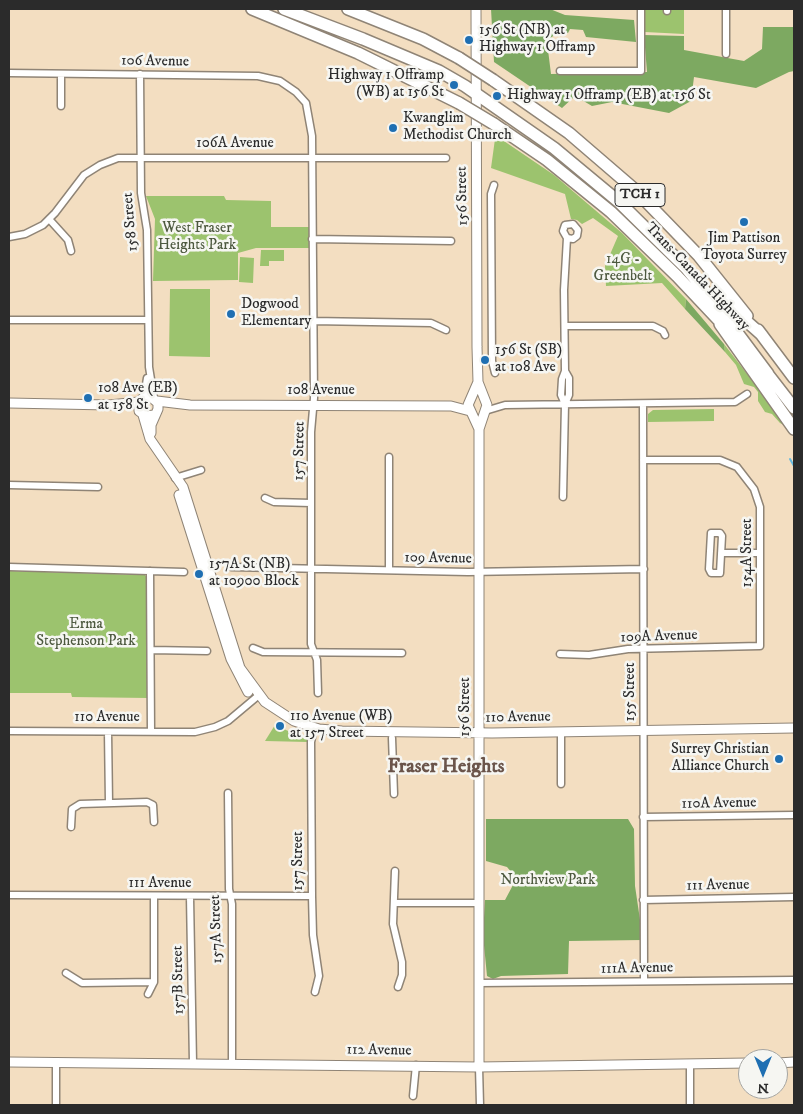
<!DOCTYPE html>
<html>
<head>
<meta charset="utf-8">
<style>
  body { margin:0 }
  #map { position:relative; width:803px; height:1114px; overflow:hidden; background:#f3dec1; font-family:"IM FELL DW Pica",serif }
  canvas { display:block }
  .frame { position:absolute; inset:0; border:10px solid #2b2b2b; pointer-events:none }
  .north { position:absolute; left:738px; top:1049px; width:50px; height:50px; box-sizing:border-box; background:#f6f6f2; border:1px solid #a5a5a2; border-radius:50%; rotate:180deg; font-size:14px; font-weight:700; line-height:20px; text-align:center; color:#2b2b2b }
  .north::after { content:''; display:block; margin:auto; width:18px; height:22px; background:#1f6fb2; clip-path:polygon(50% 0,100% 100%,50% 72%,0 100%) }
</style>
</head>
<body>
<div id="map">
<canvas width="803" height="1114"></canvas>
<div class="frame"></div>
<div class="north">N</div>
</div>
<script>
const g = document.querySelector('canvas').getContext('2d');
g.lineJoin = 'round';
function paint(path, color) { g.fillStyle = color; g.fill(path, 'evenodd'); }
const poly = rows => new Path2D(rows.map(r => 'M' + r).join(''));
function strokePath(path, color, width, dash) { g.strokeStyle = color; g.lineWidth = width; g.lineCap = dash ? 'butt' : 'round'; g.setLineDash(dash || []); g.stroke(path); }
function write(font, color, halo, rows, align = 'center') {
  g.font = font + ' "IM FELL DW Pica",serif'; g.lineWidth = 5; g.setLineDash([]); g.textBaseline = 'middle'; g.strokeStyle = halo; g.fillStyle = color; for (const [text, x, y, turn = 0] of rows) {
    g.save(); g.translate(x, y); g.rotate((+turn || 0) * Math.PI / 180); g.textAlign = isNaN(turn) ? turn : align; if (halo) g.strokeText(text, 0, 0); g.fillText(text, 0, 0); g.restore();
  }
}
paint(poly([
  [645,9,684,9,684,34,645,32],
  [498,137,554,175,622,233,686,299,685,309,662,283,606,286,605,266,618,236,593,218,582,224,577,220,571,219,565,194,491,168,495,139],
  [146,196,224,196,226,200,271,201,271,227,311,227,311,248,256,248,238,253,238,280,153,281,155,219],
  [261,250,284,250,284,261,269,261,269,266,260,266],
  [240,257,254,258,253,283,239,282],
  [170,289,210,289,210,357,169,356],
  [724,344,761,392,786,426,780,423,772,414,765,412,758,401,758,392,754,387,744,384,736,365,725,352],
  [714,409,714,421,648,422,648,414,653,410],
  [9,571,145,575,147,578,148,698,72,697,71,693,9,693],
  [275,725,308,740,308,742,265,741]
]), '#9cc36e');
paint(poly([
  [491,9,550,9,565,15,634,20,636,42,586,37,583,30,570,29,568,33,555,34,547,42,551,74,647,72,644,35,684,36,684,50,744,61,762,49,763,27,794,27,794,71,789,72,756,88,694,77,691,101,669,113,612,102,592,106,575,96,562,108,494,62],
  [686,299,724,344,725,352,685,309],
  [486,819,628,819,634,829,635,886,643,940,569,941,568,974,501,976,493,979,487,976,483,935,485,900,505,900,513,885,513,874,507,867,486,861]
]), '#7da961');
strokePath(poly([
  [790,459,794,466]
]), '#63b9e0', 2);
const street = poly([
  [667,11,667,9],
  [726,54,726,9],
  [560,71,641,71,641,9],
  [9,73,258,76,280,81,296,92,306,103,312,136,314,398,311,432,311,644,317,660,318,693],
  [140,74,141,193,147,230,149,367,154,398],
  [61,106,61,74],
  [494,185,491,194,492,361,495,373],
  [49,219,68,240,71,251],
  [9,237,25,234,43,225,55,213,84,175,100,165,118,158,446,158],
  [312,239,451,241],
  [9,320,148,320],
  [312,321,431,323,446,330],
  [565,326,653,326,663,331,665,335],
  [144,397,147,378],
  [565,404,561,395,562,379,565,371,564,290,567,238,563,231,565,225,573,224,578,230,577,236,573,239,567,238],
  [643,404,644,981],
  [485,411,505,405,735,402,747,394],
  [389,457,389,570],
  [643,460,720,460,737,467,754,489,760,507,760,646],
  [175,478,201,470],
  [9,485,98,487],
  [563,497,565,404,569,395,569,378,565,371],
  [265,498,274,502,311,503],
  [711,533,720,533,722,536,720,573,711,573,709,569,711,533],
  [721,553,760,553],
  [9,567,184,572],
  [231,567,468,572,644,569],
  [150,571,151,732],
  [253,648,263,652,402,653],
  [151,650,207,651],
  [560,654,589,655,628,649,760,646],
  [314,728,311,742,312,896,313,935,319,976,315,992],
  [9,731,195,732,215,727,228,721,259,695],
  [108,732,109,803],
  [561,732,561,784],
  [392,738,394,794],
  [228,793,229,889,232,904,232,1064],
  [643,817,794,815],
  [71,827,72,809,80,804,147,802,153,805,154,822],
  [395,871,393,924,402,962,402,975,398,987],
  [9,895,312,896],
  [190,897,193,1063],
  [643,900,794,897],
  [395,903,478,903],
  [66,973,82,983,154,982],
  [479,983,794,980],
  [148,994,154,982,154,896],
  [690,1064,690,1105],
  [479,1067,480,1105],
  [413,1096,416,1065],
  [56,1105,56,1062]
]);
const secondary = poly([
  [476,9,477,347,478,382,487,405,479,429,479,1067],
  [478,382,468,405,479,429],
  [157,401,190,405,451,406,470,411],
  [9,403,109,405,139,402],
  [143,415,150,439,183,487,240,668,265,702,294,721,319,729,342,731,492,733,794,728],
  [151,433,151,425,158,409,158,403,151,397,144,397,139,402,139,411,146,416,154,415],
  [179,495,231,659,248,692],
  [9,1062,479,1067,748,1063],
  [778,1063,794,1062]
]);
const highway = poly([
  [252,9,358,53,459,103],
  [284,9,363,39,439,71,465,86,554,148,619,202,686,268,718,307,768,374],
  [348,9,423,39,459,58],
  [493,80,569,133,634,189,699,256,747,316],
  [494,124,547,160,611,212,677,276,727,329],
  [717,295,762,335],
  [720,324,794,429],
  [758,330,794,378],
  [763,368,794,408]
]);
strokePath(street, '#8f8476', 9);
strokePath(secondary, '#8f8476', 11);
strokePath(highway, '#8f8476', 14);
strokePath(street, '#fff', 6);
strokePath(secondary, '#fff', 9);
strokePath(highway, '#fff', 11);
const highwayBridge = poly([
  [459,58,493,80],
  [459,103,494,124]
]);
strokePath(highwayBridge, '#8f8476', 14, []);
strokePath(highwayBridge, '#fff', 11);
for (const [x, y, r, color] of [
  [469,40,5,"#1f6fb2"],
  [454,85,5,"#1f6fb2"],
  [497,96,5,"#1f6fb2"],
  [393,128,5,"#1f6fb2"],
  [744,222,5,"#1f6fb2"],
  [231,314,5,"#1f6fb2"],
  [485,360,5,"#1f6fb2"],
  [88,398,5,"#1f6fb2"],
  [199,574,5,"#1f6fb2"],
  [280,726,5,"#1f6fb2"],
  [779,759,5,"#1f6fb2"]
]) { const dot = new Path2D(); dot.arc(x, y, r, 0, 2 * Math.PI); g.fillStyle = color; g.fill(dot); strokePath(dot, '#f6f6f2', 2); }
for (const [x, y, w] of [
  [640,195,50]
]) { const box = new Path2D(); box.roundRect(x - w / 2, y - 11.5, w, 23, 4); g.fillStyle = '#f6f6f2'; g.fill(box); strokePath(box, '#2b2b2b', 1); }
write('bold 14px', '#2b2b2b', null, [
  ["TCH 1",640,195]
]);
write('15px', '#2b2b2b', '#f6f6f2', [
  ["156 St (NB) at",479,31],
  ["Highway 1 Offramp",479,48],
  ["Highway 1 Offramp",444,76,"right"],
  ["(WB) at 156 St",444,93,"right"],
  ["Highway 1 Offramp (EB) at 156 St",507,96],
  ["Kwanglim",403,119],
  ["Methodist Church",403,136],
  ["Jim Pattison",744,239,"center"],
  ["Toyota Surrey",744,256,"center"],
  ["Dogwood",241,305],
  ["Elementary",241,322],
  ["156 St (SB)",495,351],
  ["at 108 Ave",495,368],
  ["108 Ave (EB)",98,389],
  ["at 158 St",98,406],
  ["157A St (NB)",209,565],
  ["at 10900 Block",209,582],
  ["110 Avenue (WB)",290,717],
  ["at 157 Street",290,734],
  ["Surrey Christian",769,750,"right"],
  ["Alliance Church",769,767,"right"]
], 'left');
write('15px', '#2b2b2b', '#f6f6f2', [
  ["106 Avenue",155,62,1],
  ["106A Avenue",235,144],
  ["156 Street",463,196,-91],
  ["158 Street",131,222,-95],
  ["Trans-Canada Highway",697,277,46],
  ["108 Avenue",321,391],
  ["157 Street",300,451,-89],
  ["154A Street",748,553,-90],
  ["109 Avenue",438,559,1],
  ["109A Avenue",659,637,-2],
  ["155 Street",631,692,-90],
  ["156 Street",466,707,-90],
  ["110 Avenue",107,718],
  ["110 Avenue",518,718,-1],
  ["110A Avenue",719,804,-1],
  ["157 Street",299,861,-90],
  ["111 Avenue",160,884],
  ["111 Avenue",718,886,-1],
  ["157A Street",217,929,-92],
  ["111A Avenue",637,969,-1],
  ["157B Street",179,980,-91],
  ["112 Avenue",379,1051,1]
]);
write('15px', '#4d593f', '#f6f6f2', [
  ["West Fraser",197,229],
  ["Heights Park",197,246],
  ["14G -",623,260],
  ["Greenbelt",623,277],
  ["Erma",86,625],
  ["Stephenson Park",86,642],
  ["Northview Park",548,881]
]);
write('bold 20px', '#6a544a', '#f6f6f2', [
  ["Fraser Heights",446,768]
]);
</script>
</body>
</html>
